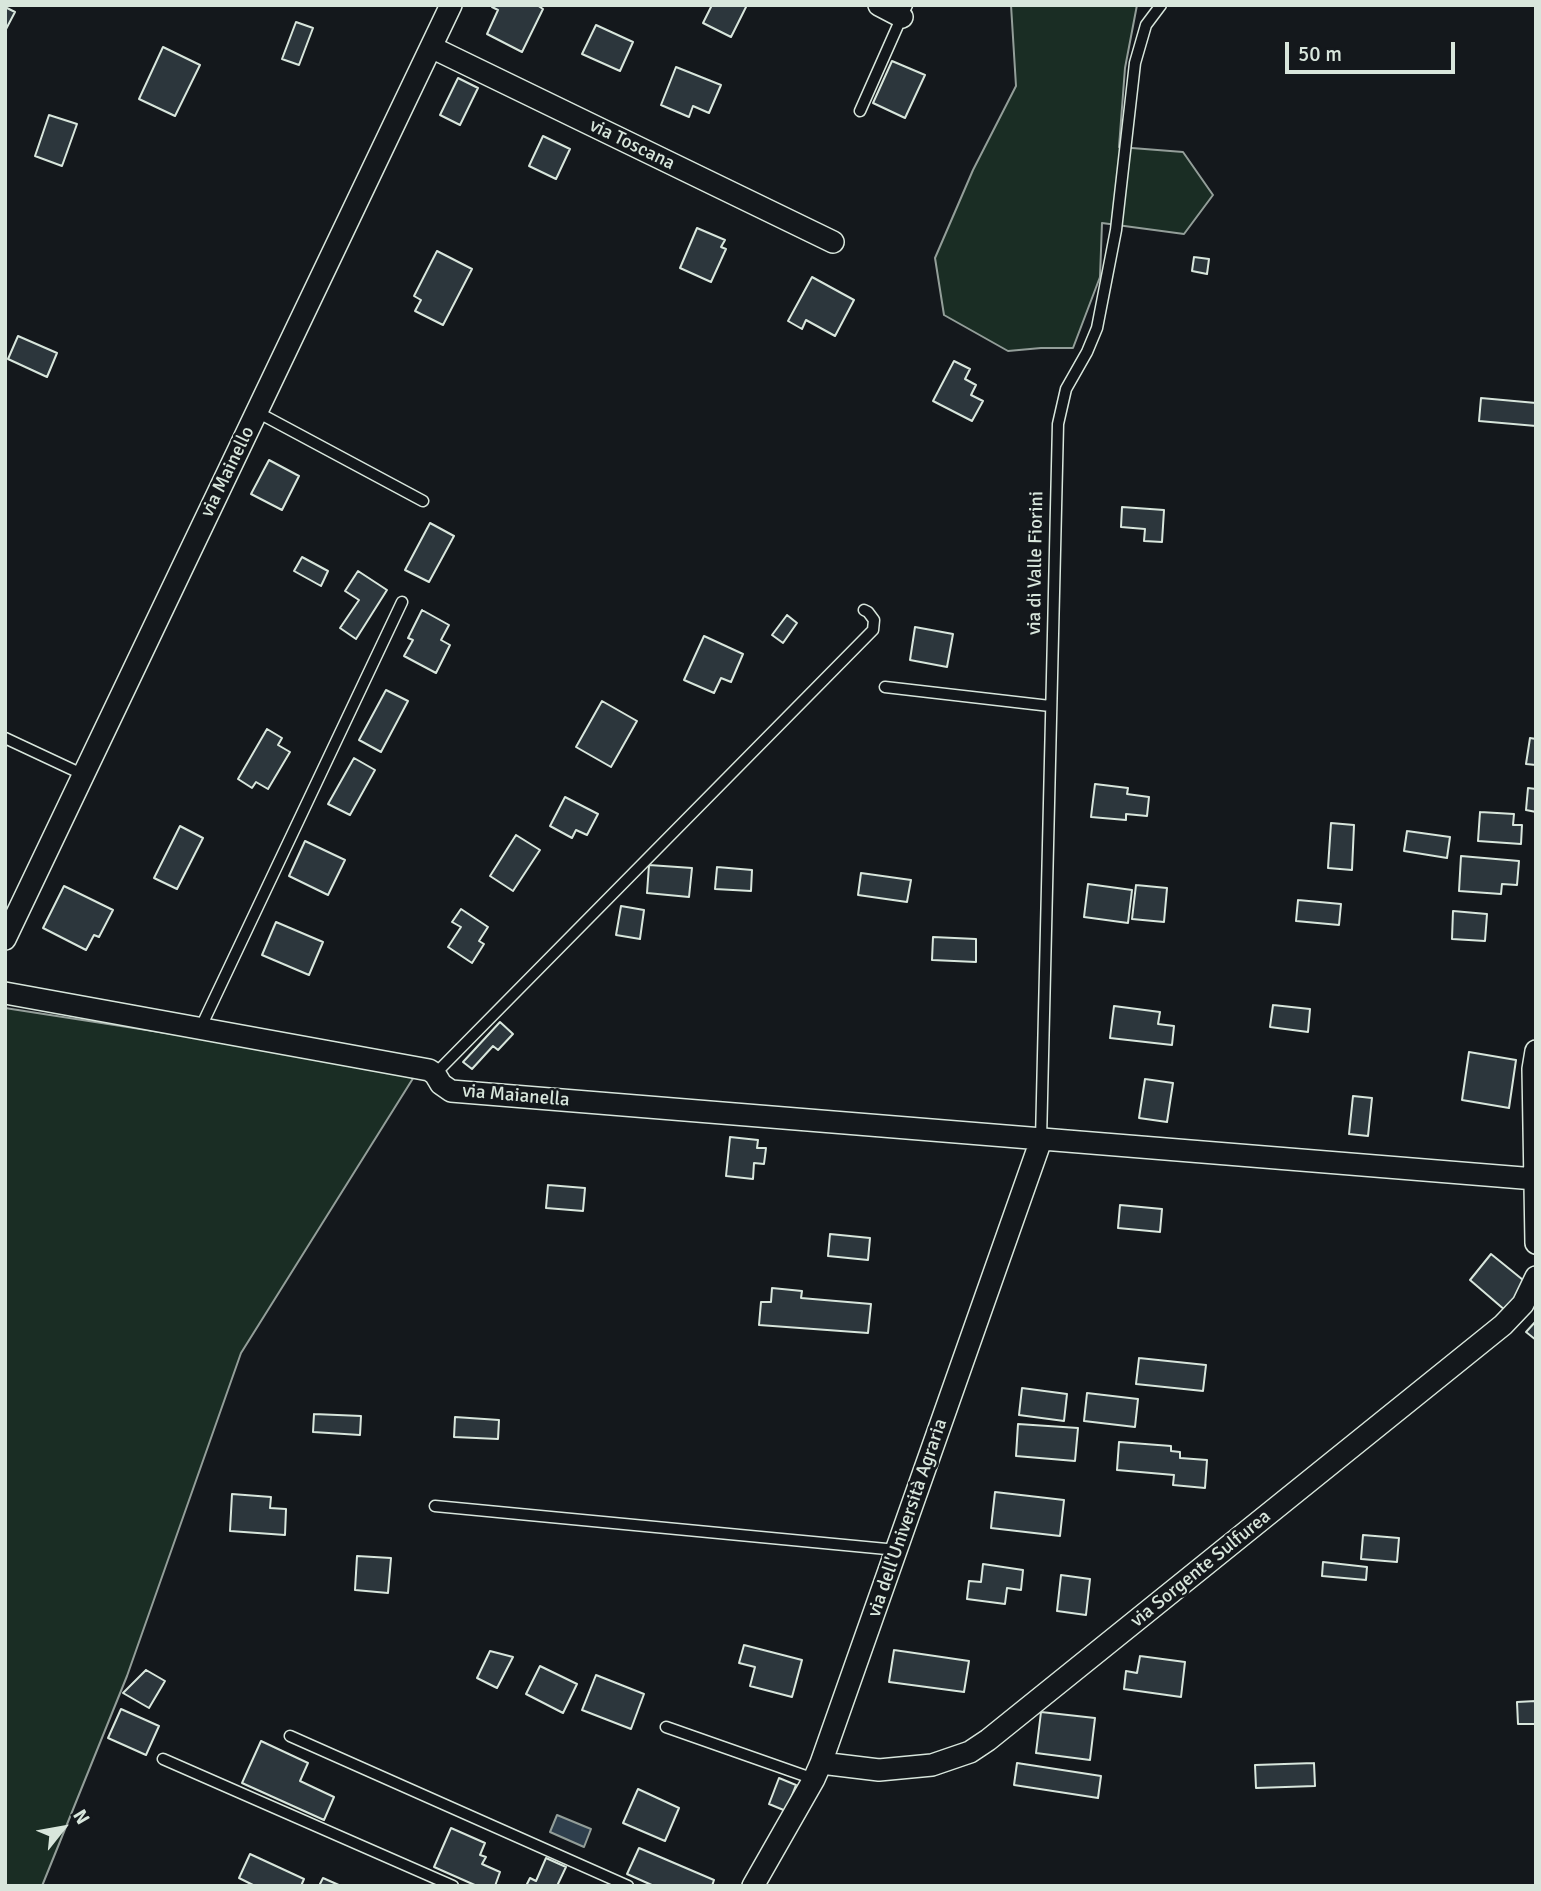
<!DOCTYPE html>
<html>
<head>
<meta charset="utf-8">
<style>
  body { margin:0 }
  #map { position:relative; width:1541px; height:1891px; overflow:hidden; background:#14181c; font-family:Signika,sans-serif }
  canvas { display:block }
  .frame { position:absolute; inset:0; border:7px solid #d8e6dc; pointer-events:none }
  .north { position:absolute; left:28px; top:1793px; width:70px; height:70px; -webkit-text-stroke:5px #14181c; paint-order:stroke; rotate:59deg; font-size:19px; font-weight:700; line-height:28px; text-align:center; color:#d8e6dc }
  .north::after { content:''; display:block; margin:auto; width:24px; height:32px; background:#d8e6dc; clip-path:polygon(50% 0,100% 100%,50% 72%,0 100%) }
  .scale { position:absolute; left:1285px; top:42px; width:170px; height:32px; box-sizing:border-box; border:4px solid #d8e6dc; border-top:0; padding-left:9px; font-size:21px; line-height:24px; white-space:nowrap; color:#d8e6dc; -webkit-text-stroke:5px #14181c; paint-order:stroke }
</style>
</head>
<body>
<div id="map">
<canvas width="1541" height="1891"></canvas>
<div class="frame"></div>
<div class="north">N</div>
<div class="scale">50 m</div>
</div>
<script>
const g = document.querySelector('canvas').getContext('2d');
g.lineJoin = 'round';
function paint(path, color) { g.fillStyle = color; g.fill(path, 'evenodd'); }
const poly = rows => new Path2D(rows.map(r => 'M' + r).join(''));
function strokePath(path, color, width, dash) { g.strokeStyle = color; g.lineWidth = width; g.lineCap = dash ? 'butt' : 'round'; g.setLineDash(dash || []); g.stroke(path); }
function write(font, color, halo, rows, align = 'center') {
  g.font = font + ' Signika,sans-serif'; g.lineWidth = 5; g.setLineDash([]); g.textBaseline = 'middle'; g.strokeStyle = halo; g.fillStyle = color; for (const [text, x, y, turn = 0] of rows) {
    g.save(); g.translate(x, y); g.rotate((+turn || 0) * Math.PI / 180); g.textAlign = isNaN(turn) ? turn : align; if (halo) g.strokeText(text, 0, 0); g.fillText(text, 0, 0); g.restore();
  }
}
const green = poly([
  [1011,5,1137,5,1125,68,1119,147,1183,152,1213,195,1184,234,1102,223,1100,277,1073,348,1041,348,1008,351,944,315,935,258,973,170,1016,86,1011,5],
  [5,1008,417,1072,241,1353,127,1676,42,1886,5,1886,5,1008]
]);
paint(green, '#1a2d24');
strokePath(green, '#939e99', 2);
const water = poly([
  [557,1815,591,1829,584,1847,550,1832,557,1815]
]);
paint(water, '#2f3f4d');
strokePath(water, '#939e99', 2);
const building = poly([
  [493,5,537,5,543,9,522,52,487,34,498,10,492,7,493,5],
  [712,5,747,5,731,37,703,23,712,5],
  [5,7,15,12,5,31,5,7],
  [296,22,313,28,299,65,282,59,296,22],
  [596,25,633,42,620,71,582,54,596,25],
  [163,47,200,65,175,116,139,99,163,47],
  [892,61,925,75,905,118,873,103,892,61],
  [676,67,721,85,709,113,693,106,689,117,661,105,676,67],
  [458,78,478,88,460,125,440,115,458,78],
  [49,115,77,124,62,166,35,156,49,115],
  [543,136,570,149,556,179,529,166,543,136],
  [697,228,725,240,721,247,726,249,711,282,680,268,697,228],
  [437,251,472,269,443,325,415,311,421,300,414,296,437,251],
  [1194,257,1209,259,1207,274,1192,271,1194,257],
  [812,277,854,300,835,336,806,320,802,329,788,321,812,277],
  [18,336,57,353,47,377,8,359,18,336],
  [954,361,970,369,965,379,976,385,971,395,983,401,972,421,933,401,954,361],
  [1481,398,1536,403,1536,426,1479,421,1481,398],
  [269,460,299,476,282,510,251,494,269,460],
  [1122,507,1164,510,1162,542,1144,541,1145,529,1121,527,1122,507],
  [430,523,454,536,429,582,405,570,430,523],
  [302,557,328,571,321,586,294,571,302,557],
  [358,571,387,590,356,639,340,628,359,600,345,591,358,571],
  [422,610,449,625,441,640,450,645,436,673,404,656,413,640,408,638,422,610],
  [787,615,797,623,783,643,772,635,787,615],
  [915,627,953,634,947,667,910,660,915,627],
  [704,636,743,654,731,682,721,678,714,693,684,680,704,636],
  [386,690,408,701,381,752,359,740,386,690],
  [602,701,637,721,611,767,576,747,602,701],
  [267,729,282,738,278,745,290,752,268,789,256,782,252,788,238,779,267,729],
  [1530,738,1536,739,1536,765,1526,764,1530,738],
  [354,758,375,770,350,815,328,804,354,758],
  [1095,784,1128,788,1127,794,1149,797,1147,816,1126,814,1126,820,1091,817,1095,784],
  [1528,788,1536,789,1536,812,1526,810,1528,788],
  [565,797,598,814,587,835,576,830,572,838,550,826,565,797],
  [1480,812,1514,814,1513,825,1522,825,1521,844,1478,841,1480,812],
  [1331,823,1354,825,1352,870,1328,868,1331,823],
  [180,826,203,838,177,889,154,878,180,826],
  [1407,831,1450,837,1447,858,1404,851,1407,831],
  [516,835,540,850,513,891,490,876,516,835],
  [305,841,345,860,328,895,289,876,305,841],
  [1461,856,1519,861,1517,885,1502,884,1501,894,1459,891,1461,856],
  [649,865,692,868,689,897,647,893,649,865],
  [717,867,752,870,751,891,715,889,717,867],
  [861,873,911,880,907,902,858,895,861,873],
  [1088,884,1132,890,1128,923,1084,917,1088,884],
  [1136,885,1167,888,1164,922,1132,919,1136,885],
  [64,886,113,910,99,937,94,935,86,950,43,928,64,886],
  [1298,900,1341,904,1339,925,1296,921,1298,900],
  [621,906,644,910,640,939,616,935,621,906],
  [461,909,488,927,479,941,484,944,472,963,448,947,461,927,452,922,461,909],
  [1453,911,1487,914,1485,941,1452,939,1453,911],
  [276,922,323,942,309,975,262,955,276,922],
  [933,937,976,939,976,962,932,960,933,937],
  [1273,1005,1310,1009,1308,1032,1270,1027,1273,1005],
  [1114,1006,1160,1012,1158,1024,1174,1026,1172,1045,1110,1038,1114,1006],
  [500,1022,513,1034,498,1050,493,1046,472,1069,463,1062,500,1022],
  [1469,1052,1516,1060,1509,1108,1462,1100,1469,1052],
  [1145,1079,1173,1083,1167,1122,1139,1118,1145,1079],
  [1353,1096,1372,1098,1368,1136,1349,1134,1353,1096],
  [730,1137,758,1140,757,1148,766,1148,764,1164,754,1163,753,1179,726,1176,730,1137],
  [548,1185,585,1188,583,1211,546,1208,548,1185],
  [1120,1205,1162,1209,1160,1232,1118,1228,1120,1205],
  [830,1234,870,1238,868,1260,828,1256,830,1234],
  [1491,1254,1528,1284,1506,1311,1470,1280,1491,1254],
  [772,1288,802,1291,801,1298,871,1304,868,1333,759,1325,761,1302,771,1302,772,1288],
  [1536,1321,1536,1340,1526,1332,1536,1321],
  [1139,1358,1206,1365,1203,1391,1136,1384,1139,1358],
  [1022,1388,1067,1394,1064,1421,1019,1415,1022,1388],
  [1087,1393,1138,1399,1135,1427,1084,1421,1087,1393],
  [314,1414,361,1416,360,1435,313,1432,314,1414],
  [455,1417,499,1420,498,1439,454,1437,455,1417],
  [1018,1424,1078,1428,1075,1461,1016,1456,1018,1424],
  [1119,1442,1171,1446,1171,1451,1180,1452,1180,1458,1207,1460,1205,1488,1173,1485,1174,1475,1117,1470,1119,1442],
  [995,1492,1064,1500,1060,1536,991,1528,995,1492],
  [232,1494,271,1497,270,1508,286,1509,285,1535,230,1531,232,1494],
  [1363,1535,1399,1538,1397,1562,1361,1559,1363,1535],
  [357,1556,391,1558,388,1593,355,1590,357,1556],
  [1323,1562,1367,1567,1366,1580,1322,1576,1323,1562],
  [983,1564,1023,1570,1021,1590,1007,1588,1005,1604,967,1599,969,1581,981,1582,983,1564],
  [1061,1575,1090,1579,1086,1615,1057,1611,1061,1575],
  [744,1645,802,1660,792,1697,750,1686,755,1667,739,1663,744,1645],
  [894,1650,969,1661,964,1692,889,1682,894,1650],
  [490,1651,513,1657,497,1688,477,1678,490,1651],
  [1140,1656,1185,1662,1181,1697,1124,1689,1126,1671,1137,1673,1140,1656],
  [540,1666,577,1684,563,1713,526,1694,540,1666],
  [146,1670,165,1681,149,1708,123,1693,146,1670],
  [596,1675,644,1694,631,1729,582,1710,596,1675],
  [1536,1701,1536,1724,1518,1724,1517,1702,1536,1701],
  [121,1709,159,1726,146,1755,108,1738,121,1709],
  [1041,1712,1095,1718,1090,1760,1036,1753,1041,1712],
  [261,1741,308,1763,300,1781,334,1797,324,1820,242,1783,261,1741],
  [1017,1763,1101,1776,1098,1798,1014,1785,1017,1763],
  [1314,1763,1315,1786,1256,1788,1255,1765,1314,1763],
  [779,1778,796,1785,786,1811,769,1804,779,1778],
  [638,1789,679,1808,665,1841,623,1823,638,1789],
  [451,1828,485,1843,480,1855,486,1857,482,1864,500,1872,495,1886,477,1886,434,1867,451,1828],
  [639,1848,714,1880,712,1886,654,1886,627,1874,639,1848],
  [250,1854,304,1879,301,1886,255,1886,239,1878,250,1854],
  [546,1858,566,1867,557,1886,526,1886,530,1878,536,1881,546,1858],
  [323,1878,341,1886,319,1886,323,1878]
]);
paint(building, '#2c363c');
strokePath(building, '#d8e6dc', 2);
const service = poly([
  [860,111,907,5],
  [257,412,423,501],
  [885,687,1050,706],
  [5,738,84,775],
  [200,1029,402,602],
  [435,1074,873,630,874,620,868,612,864,610],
  [1041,1140,1058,424,1066,389,1087,352,1097,328,1116,230,1135,63,1146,25,1161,5],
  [435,1506,897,1550],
  [666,1727,814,1779],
  [290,1736,628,1886],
  [163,1759,453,1886]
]);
const minor = poly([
  [879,5,902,17],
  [431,47,833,242],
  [5,939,451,5],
  [5,993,429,1070,435,1074,441,1084,451,1091,1535,1179],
  [1536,1051,1533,1069,1536,1243],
  [821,1763,879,1770,932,1765,970,1752,988,1740,1503,1325,1523,1304,1536,1277],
  [753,1886,814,1779,821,1763,1041,1140]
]);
strokePath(service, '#d8e6dc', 13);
strokePath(minor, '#d8e6dc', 24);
strokePath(service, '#14181c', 10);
strokePath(minor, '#14181c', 21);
write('19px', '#d8e6dc', '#14181c', [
  ["via Toscana",632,145,26],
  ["via Mainello",228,472,-64],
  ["via di Valle Fiorini",1036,563,-89],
  ["via Maianella",516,1096,5],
  ["via dell'Università Agraria",908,1518,-71],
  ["via Sorgente Sulfurea",1201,1569,-39]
]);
</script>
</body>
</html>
